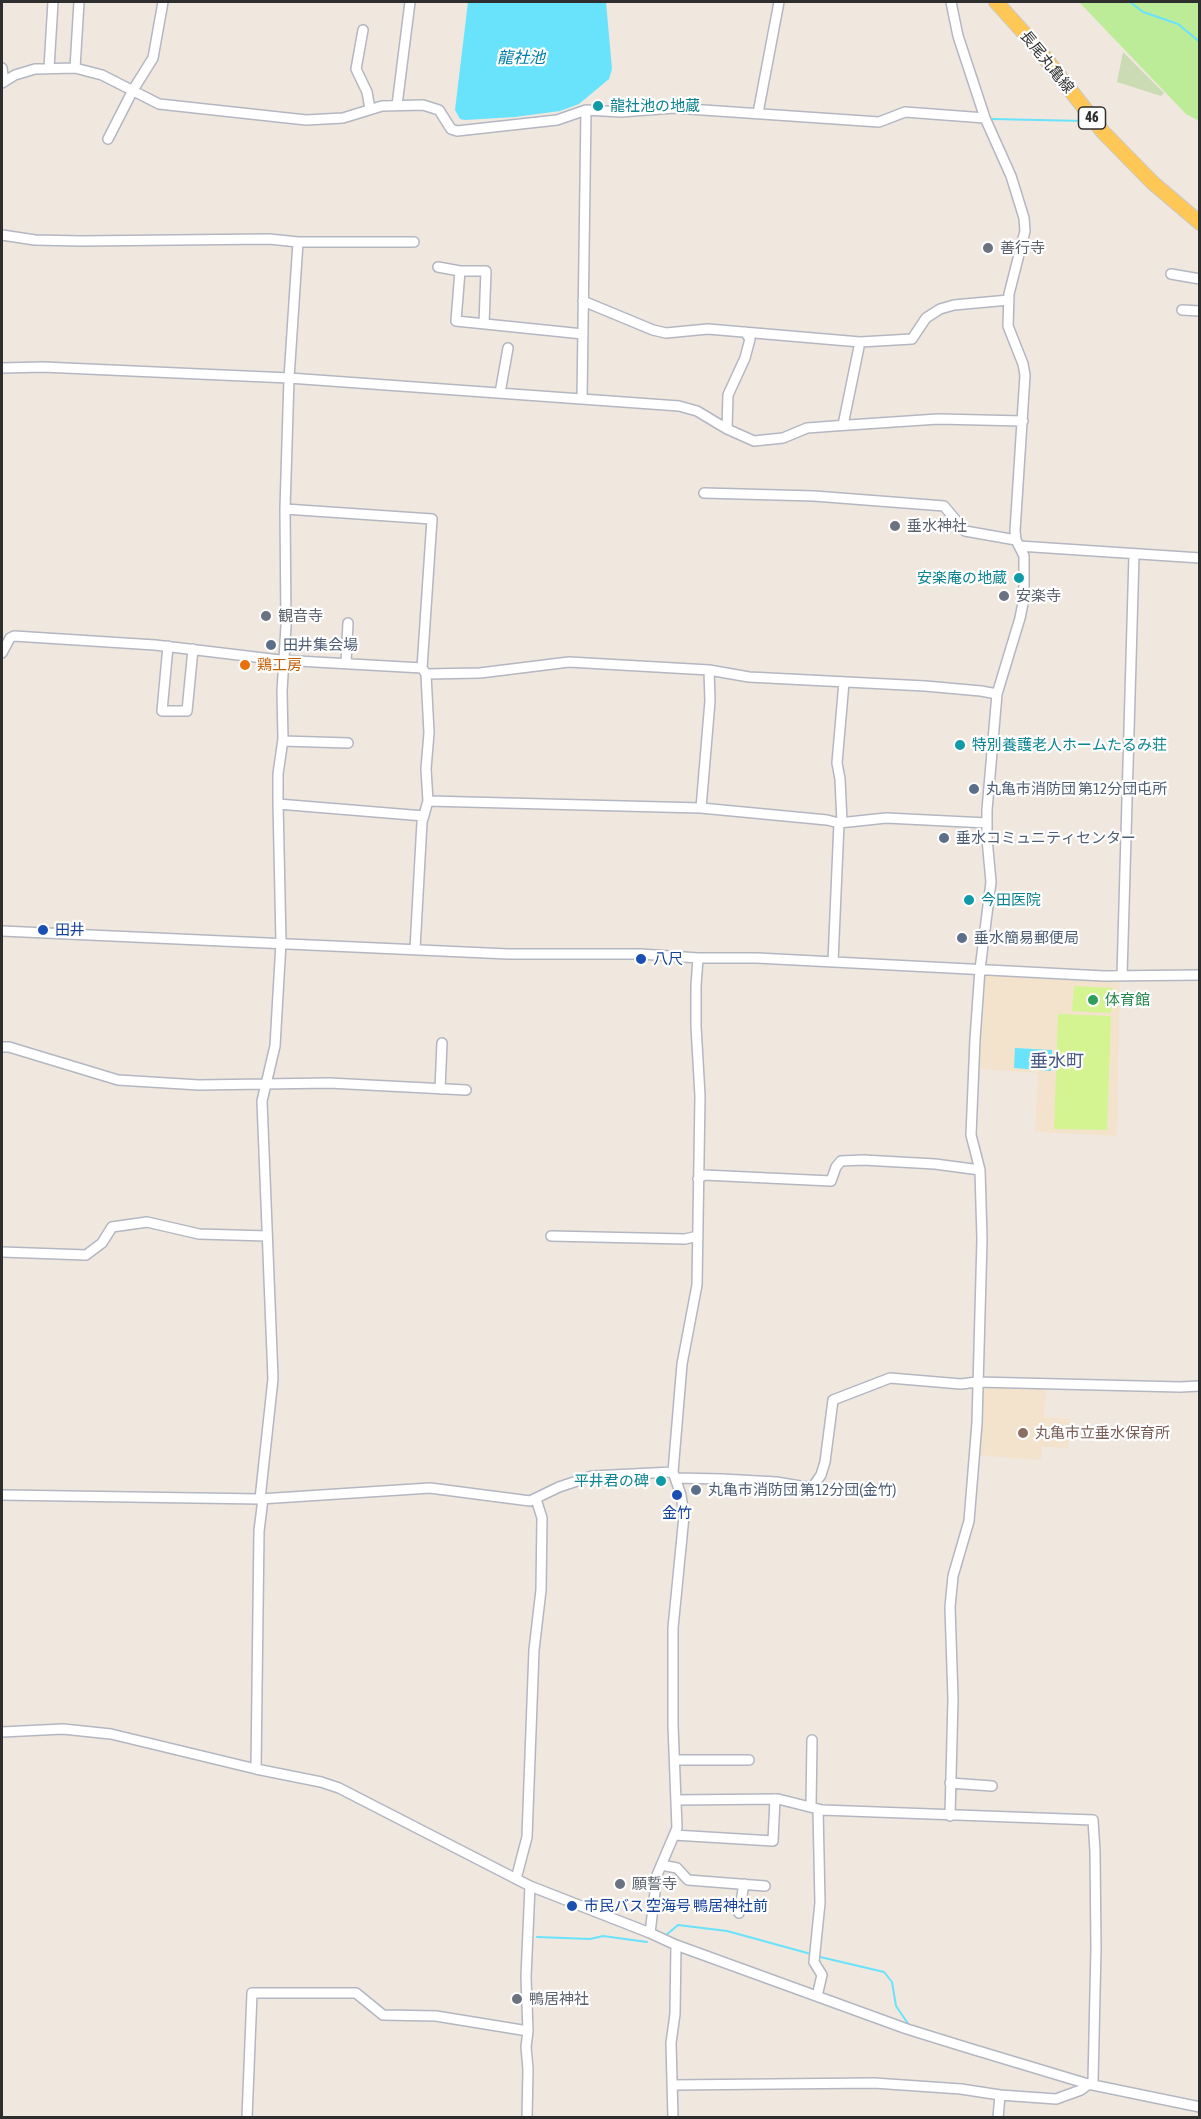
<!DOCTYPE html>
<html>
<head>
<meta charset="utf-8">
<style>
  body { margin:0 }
  #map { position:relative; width:1201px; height:2119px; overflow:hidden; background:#f0e7df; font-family:"Asap Condensed",sans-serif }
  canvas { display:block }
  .frame { position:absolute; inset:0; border:3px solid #2e2e2e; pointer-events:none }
</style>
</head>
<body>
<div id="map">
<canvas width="1201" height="2119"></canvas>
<div class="frame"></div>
</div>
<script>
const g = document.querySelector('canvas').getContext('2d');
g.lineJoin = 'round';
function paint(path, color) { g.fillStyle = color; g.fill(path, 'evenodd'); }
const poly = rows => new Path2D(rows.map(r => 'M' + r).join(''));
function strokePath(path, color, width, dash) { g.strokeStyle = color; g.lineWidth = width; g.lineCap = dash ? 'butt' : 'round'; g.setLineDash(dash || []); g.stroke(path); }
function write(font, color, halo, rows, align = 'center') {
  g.font = font + ' "Asap Condensed","Noto Sans JP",sans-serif'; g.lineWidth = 4.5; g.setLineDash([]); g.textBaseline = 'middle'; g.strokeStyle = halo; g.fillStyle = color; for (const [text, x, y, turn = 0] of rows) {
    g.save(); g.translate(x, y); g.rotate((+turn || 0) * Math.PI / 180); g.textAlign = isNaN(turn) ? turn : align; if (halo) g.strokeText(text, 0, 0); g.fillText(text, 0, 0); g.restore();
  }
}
paint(poly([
  [986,970,1120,979,1117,1136,1035,1132,1038,1073,979,1069],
  [981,1384,1046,1389,1044,1417,1070,1419,1068,1448,1042,1447,1041,1460,976,1455]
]), '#f3e3cd');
paint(poly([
  [1079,2,1199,2,1199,121,1186,114]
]), '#bcec97');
paint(poly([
  [1123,52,1164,93,1161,96,1117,82]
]), '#cbdcb4');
paint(poly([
  [1074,986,1113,988,1111,1013,1072,1011],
  [1058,1014,1111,1016,1107,1130,1054,1129]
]), '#d4f492');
paint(poly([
  [468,2,606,2,612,69,609,79,579,104,560,111,515,117,465,120,460,119,455,110],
  [1015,1048,1052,1050,1051,1071,1014,1068]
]), '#69e3fc');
strokePath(poly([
  [1130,2,1143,12,1178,24,1200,42],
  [991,119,1085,121],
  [665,1936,678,1925,727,1931,811,1954],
  [537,1937,590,1939,603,1936,647,1942],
  [816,1956,884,1972,892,1982,896,2006,909,2025,914,2027]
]), '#69e3fc', 2);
const street = poly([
  [363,30,356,69,367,92,370,109],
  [2,68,4,82],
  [49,68,53,2],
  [75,68,79,2],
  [2,83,15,75,35,69,75,68,102,75,159,104,306,120,343,118,382,106,423,105,439,110,451,129,457,131,557,120,586,110,621,112,674,108,879,122,905,112,985,118],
  [397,105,410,2],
  [758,113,779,2],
  [108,139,133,90,153,58,163,2],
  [2,235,35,240,81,241,269,239,298,242,414,242],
  [438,267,460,271],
  [1171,274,1200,279],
  [583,301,653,330,666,333,708,329,860,342,912,339,926,318,940,309,954,305,1009,300],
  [1182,310,1200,311],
  [484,324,486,271,460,271,456,321,583,334],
  [2,368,43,367,289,378,679,406,697,411,727,429,754,441,783,438,807,428,834,426,938,419,1023,421],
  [500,393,508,348],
  [582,399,586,110],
  [843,425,860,342],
  [727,429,728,395,745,358,750,339,745,332],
  [704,493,814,496,944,506,965,531,1016,540],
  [285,509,432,519,422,668,426,674,429,733,426,769,428,801,422,822,415,949],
  [1019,546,1200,558],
  [168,646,162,711,187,711,193,649],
  [2,653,10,638,14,636,155,645,280,660,422,668],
  [346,663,348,623],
  [426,674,480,673,569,662,709,670,749,677,925,686,981,691,997,694],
  [283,741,348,743],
  [428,801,701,808,827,820,839,823,886,818,987,823],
  [278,804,424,816],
  [701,808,710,701,709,670],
  [842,823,840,779,837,763,844,682],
  [2,931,508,954,641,954,698,958,757,958,1104,976,1200,975],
  [833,962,839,823],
  [1122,976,1134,555],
  [2,1047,9,1047,118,1080,199,1085,329,1083,466,1090],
  [440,1089,442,1043],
  [698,1179,704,1175,831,1181,836,1167,841,1161,863,1160,935,1164,980,1170],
  [551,1236,685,1239,698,1236],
  [2,1252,86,1255,102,1243,112,1227,147,1222,199,1234,267,1236],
  [676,1478,722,1479,776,1482,806,1487,814,1485,821,1475,825,1462,833,1400,890,1378,961,1384,977,1382,1180,1387,1200,1386],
  [2,1495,260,1499,430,1488,530,1501,559,1487,592,1476,673,1472],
  [260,1499,273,1379,262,1101,275,1046,281,943,278,802,278,774,283,739,282,691,286,626,285,509,289,378,298,242],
  [2,1732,63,1729,111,1734,256,1769,321,1782,339,1788,530,1886,650,1933,676,1945,907,2029,965,2047,1088,2084,1200,2107],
  [675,1760,749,1760],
  [256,1769,259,1531,263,1499],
  [950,1783,992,1786],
  [811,1806,812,1740],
  [950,1816,953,1699,950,1607,953,1576,969,1521,977,1423,982,1239,980,1170,971,1135,975,1039,980,969,991,882,987,839,987,810,997,694,1020,618,1024,598,1024,556,1016,540,1015,531,1025,375,1023,364,1008,326,1009,294,1025,231,1024,218,1011,176,985,118,958,36,951,2],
  [674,1835,773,1841,775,1799],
  [661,1865,677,1868,688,1880,765,1886],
  [516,1879,527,1837,534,1650,541,1590,542,1518,536,1499],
  [739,1913,744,1884],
  [650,1933,657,1875,677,1828,673,1725,673,1628,684,1516,681,1495,673,1472,682,1364,697,1285,700,1096,696,1026,696,986,698,958],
  [817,1996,822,1975,814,1962,820,1903,818,1809],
  [672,2085,874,2083,961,2089,1000,2095,1056,2099,1081,2090,1093,2081,1096,1948,1095,1851,1093,1820,822,1810,778,1799,676,1800],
  [247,2118,252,1993,356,1993,383,2015,436,2016,528,2031],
  [527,2118,528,2069,526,2047,528,2031,526,1977,530,1886],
  [673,2118,671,2043,675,2014,676,1945],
  [998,2118,1000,2095]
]);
const primary = poly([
  [996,2,1035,45,1103,132,1153,183,1200,223]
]);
strokePath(street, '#b3b7c2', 12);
strokePath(primary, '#c9c9c9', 16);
strokePath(street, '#fff', 9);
strokePath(primary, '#ffc755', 14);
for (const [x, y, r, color] of [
  [598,106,6,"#0f9aa8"],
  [988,248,6,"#6b7280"],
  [895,526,6,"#6b7280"],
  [1019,578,6,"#0f9aa8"],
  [1004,596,6,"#6b7280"],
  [266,616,6,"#6b7280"],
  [271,645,6,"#5c6f8a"],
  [245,665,6,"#e8710a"],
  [960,745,6,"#0f9aa8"],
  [974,789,6,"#5c6f8a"],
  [944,838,6,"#5c6f8a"],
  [969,900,6,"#0f9aa8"],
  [43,930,6,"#1a4fb4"],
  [962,938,6,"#5c6f8a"],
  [641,959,6,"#1a4fb4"],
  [1093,1000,6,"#2e9e5b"],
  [1023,1433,6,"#8d6e63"],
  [661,1481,6,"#0f9aa8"],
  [696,1490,6,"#5c6f8a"],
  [677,1495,6,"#1a4fb4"],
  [620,1884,6,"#6b7280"],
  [572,1906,6,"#1a4fb4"],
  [517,1999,6,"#6b7280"]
]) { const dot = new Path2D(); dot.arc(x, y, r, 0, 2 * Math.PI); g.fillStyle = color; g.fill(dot); strokePath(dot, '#fff', 2); }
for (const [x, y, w] of [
  [1092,118,27]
]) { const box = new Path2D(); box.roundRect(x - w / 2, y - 11, w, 22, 4.5); g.fillStyle = '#fff'; g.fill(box); strokePath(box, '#2e2e2e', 1.5); }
write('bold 14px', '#2e2e2e', null, [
  ["46",1092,118]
]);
write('15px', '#2e2e2e', '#fff', [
  ["長尾丸亀線",1047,62,51]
]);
write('15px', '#0d838f', '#fff', [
  ["龍社池の地蔵",610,106],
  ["安楽庵の地蔵",1007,578,"right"],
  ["特別養護老人ホームたるみ荘",972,745],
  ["今田医院",981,900],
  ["平井君の碑",649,1481,"right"]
], 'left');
write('15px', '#5b616d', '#fff', [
  ["善行寺",1000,248],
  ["垂水神社",907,526],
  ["安楽寺",1016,596],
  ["観音寺",278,616],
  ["願誓寺",632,1884],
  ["鴨居神社",529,1999]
], 'left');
write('15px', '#4e5e75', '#fff', [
  ["田井集会場",283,645],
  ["丸亀市消防団 第12分団屯所",986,789],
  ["垂水コミュニティセンター",956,838],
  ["垂水簡易郵便局",974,938],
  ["丸亀市消防団 第12分団(金竹)",708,1490]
], 'left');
write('15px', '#c56008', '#fff', [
  ["鶏工房",257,665]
], 'left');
write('15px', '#164399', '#fff', [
  ["田井",55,930],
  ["八尺",653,959],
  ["金竹",677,1513,"center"],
  ["市民バス 空海号 鴨居神社前",584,1906]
], 'left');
write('15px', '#27864d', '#fff', [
  ["体育館",1105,1000]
], 'left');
write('15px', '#785e54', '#fff', [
  ["丸亀市立垂水保育所",1035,1433]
], 'left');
write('italic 16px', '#017ea7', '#fff', [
  ["龍社池",521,58]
]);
write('18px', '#485984', '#fff', [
  ["垂水町",1057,1061]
]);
</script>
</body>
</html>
